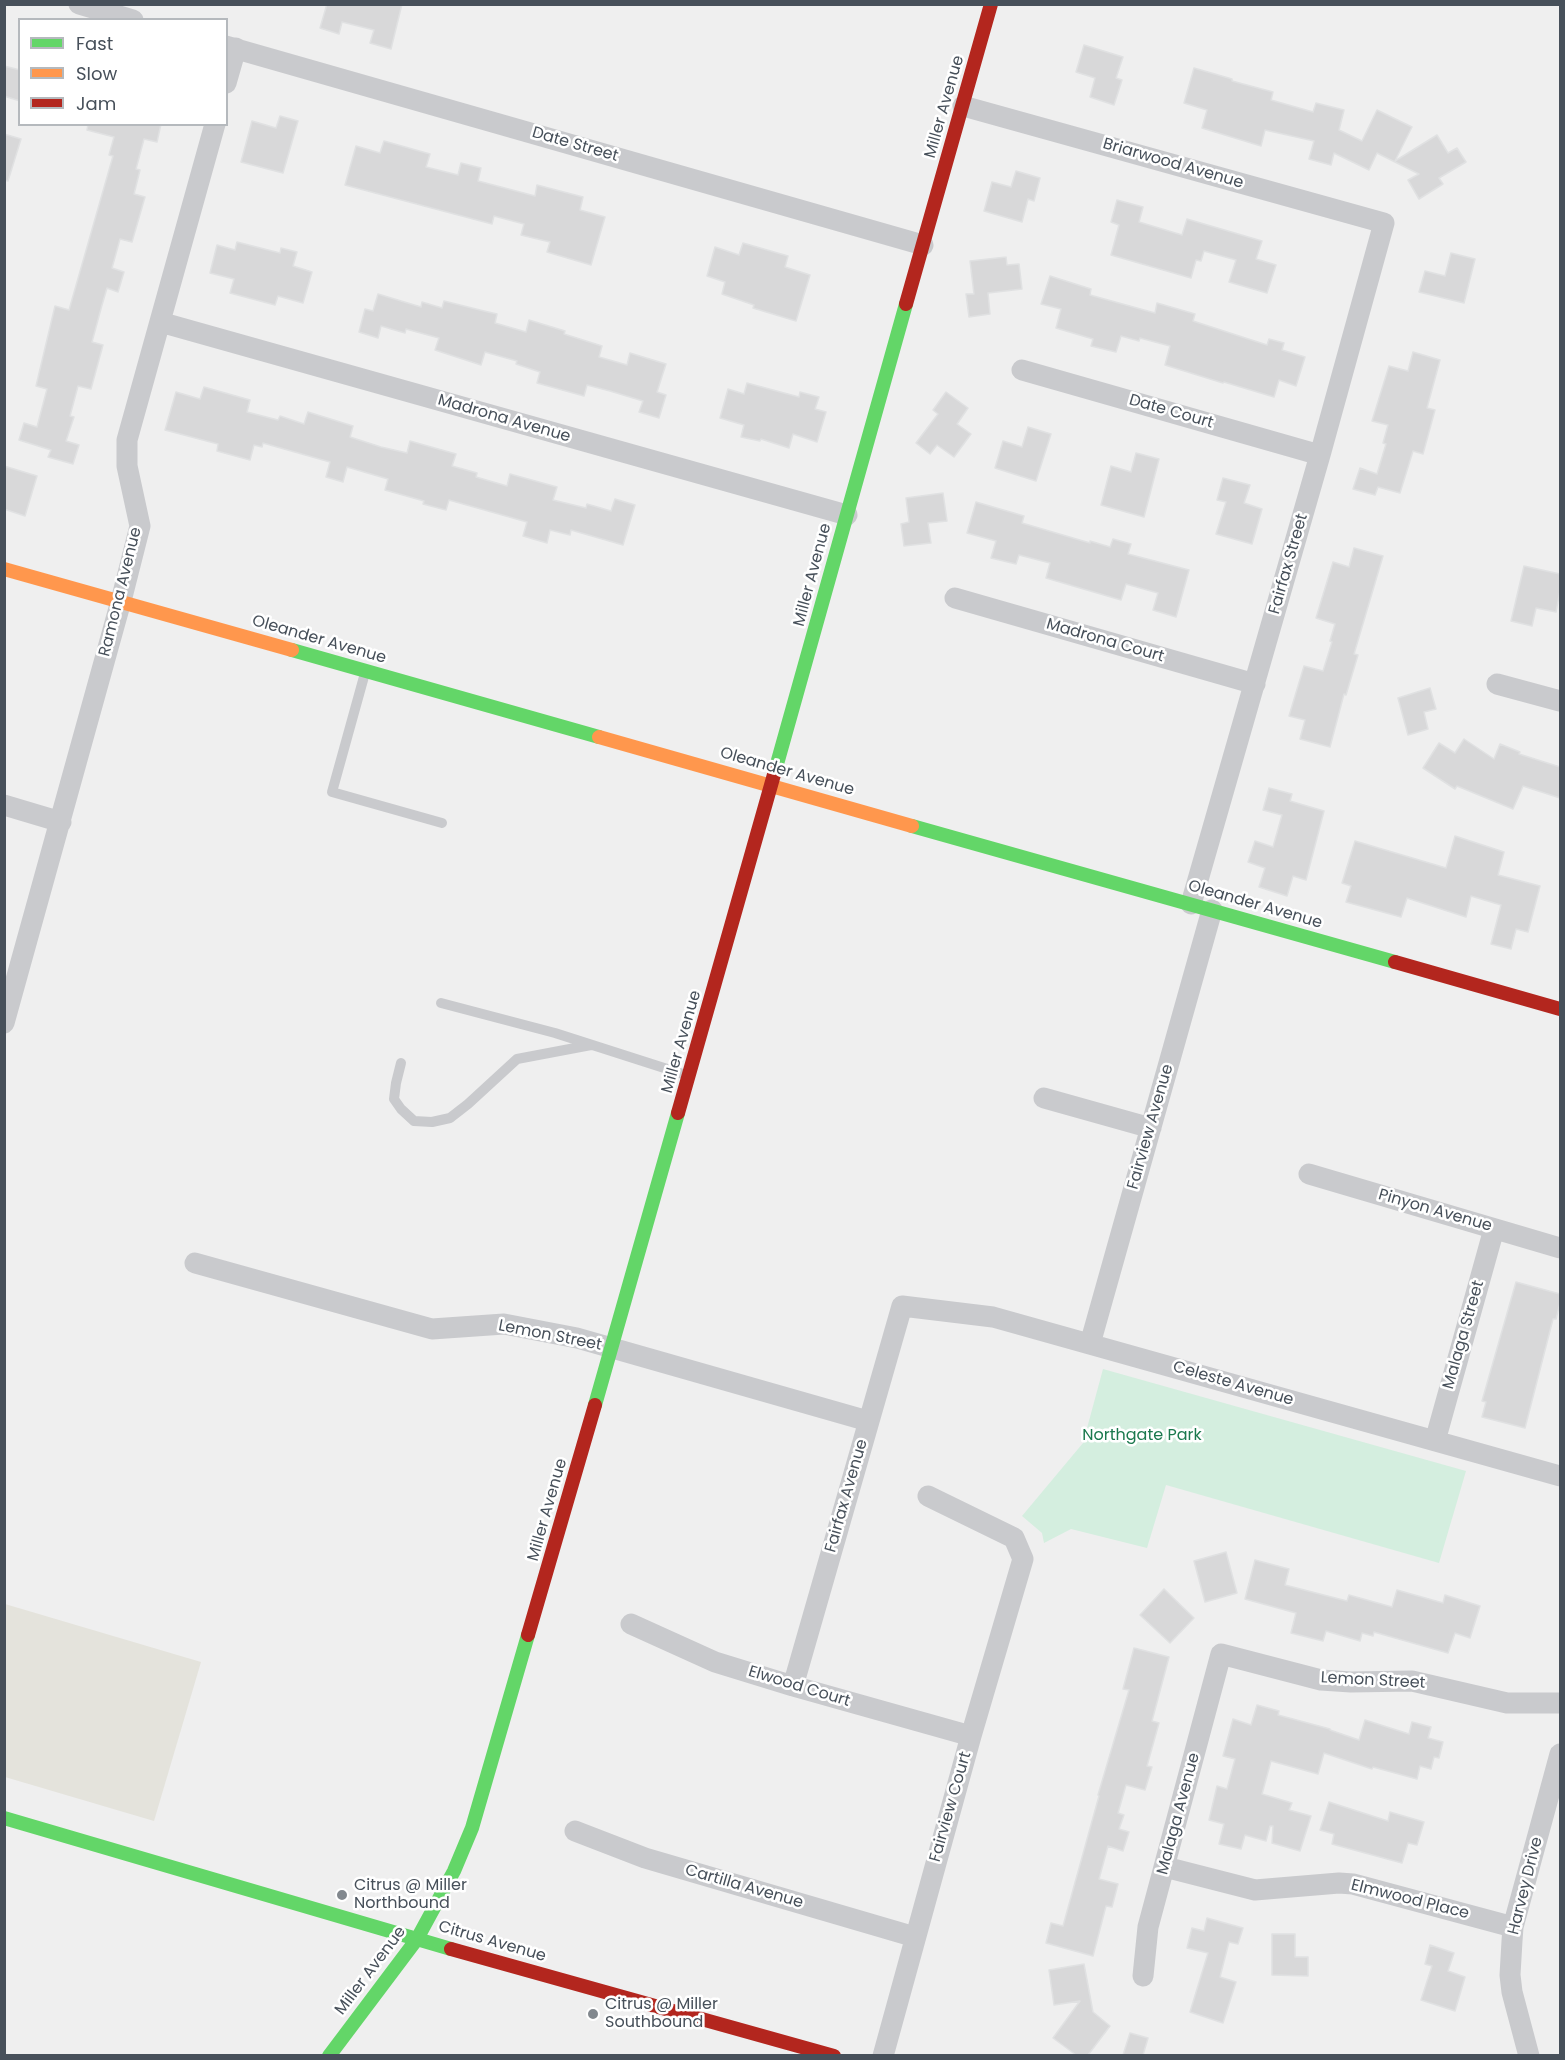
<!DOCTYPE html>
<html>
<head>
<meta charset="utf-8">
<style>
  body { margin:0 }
  #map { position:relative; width:1565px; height:2060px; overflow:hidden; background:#efefef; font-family:Poppins,sans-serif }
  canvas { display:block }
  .frame { position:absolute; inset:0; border:6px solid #47505a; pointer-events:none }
  .legend { position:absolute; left:18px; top:18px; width:210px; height:108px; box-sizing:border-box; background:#fff; border:2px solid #b5b9bd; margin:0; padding:8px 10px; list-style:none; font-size:18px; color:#47505a }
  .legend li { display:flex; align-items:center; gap:12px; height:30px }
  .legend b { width:30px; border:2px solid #b5b9bd }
</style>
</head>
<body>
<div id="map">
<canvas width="1565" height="2060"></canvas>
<div class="frame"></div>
<ul class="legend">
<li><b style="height:8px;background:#63d668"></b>Fast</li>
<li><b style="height:8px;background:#ff974d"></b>Slow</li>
<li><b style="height:8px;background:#b3261e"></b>Jam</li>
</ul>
</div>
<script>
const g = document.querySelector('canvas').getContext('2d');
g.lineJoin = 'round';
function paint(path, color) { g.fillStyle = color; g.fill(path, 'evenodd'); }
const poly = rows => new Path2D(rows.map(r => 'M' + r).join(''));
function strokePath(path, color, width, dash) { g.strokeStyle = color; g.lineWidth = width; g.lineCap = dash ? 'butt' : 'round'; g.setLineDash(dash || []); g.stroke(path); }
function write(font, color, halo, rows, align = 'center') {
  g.font = font + ' Poppins,sans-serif'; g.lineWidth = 5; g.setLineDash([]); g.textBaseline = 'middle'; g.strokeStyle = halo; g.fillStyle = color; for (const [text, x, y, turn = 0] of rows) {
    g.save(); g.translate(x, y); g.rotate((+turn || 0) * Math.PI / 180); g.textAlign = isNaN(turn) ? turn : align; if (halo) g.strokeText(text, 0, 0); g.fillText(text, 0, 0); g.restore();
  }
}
paint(poly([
  [5,1604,201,1662,154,1821,5,1777]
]), '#e4e3dc');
paint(poly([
  [1103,1369,1466,1471,1439,1563,1166,1485,1147,1548,1071,1529,1044,1543,1042,1533,1022,1516,1083,1443]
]), '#d4eedf');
const building = poly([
  [327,4,402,4,391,49,370,43,374,30,342,22,339,34,320,28,327,4],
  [1084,45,1123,57,1116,78,1122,80,1114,105,1090,97,1095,78,1076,72,1084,45],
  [4,66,20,70,20,101,4,96,4,66],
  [1194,68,1232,79,1232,81,1273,92,1271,100,1313,112,1316,103,1344,110,1339,130,1362,141,1377,110,1412,127,1395,161,1437,135,1448,153,1457,148,1466,162,1439,178,1443,184,1419,199,1408,180,1419,174,1377,153,1369,170,1334,153,1331,165,1309,159,1314,141,1265,130,1261,146,1202,128,1207,110,1184,103,1194,68],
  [280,116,298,121,283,173,241,162,252,121,276,128,280,116],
  [88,124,161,124,157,142,144,139,136,169,140,170,134,194,145,197,132,242,120,239,112,268,124,272,118,292,107,288,102,305,92,342,103,345,91,389,78,386,70,416,74,417,66,441,79,445,73,464,48,457,51,450,19,440,24,423,37,427,47,389,36,386,55,306,69,310,113,156,109,155,114,137,87,130,88,124],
  [4,134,21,139,8,181,4,180,4,134],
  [384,141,430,154,426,167,458,175,461,163,481,168,478,181,501,187,535,196,537,185,583,197,580,210,605,217,591,265,547,252,550,242,521,235,524,224,494,216,492,224,345,185,356,146,380,153,384,141],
  [1016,171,1040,178,1034,201,1028,199,1022,222,984,211,992,182,1011,187,1016,171],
  [1117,200,1143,207,1139,222,1182,235,1187,219,1262,241,1256,259,1276,265,1267,293,1229,282,1236,260,1204,251,1201,261,1196,260,1191,278,1111,255,1119,225,1111,222,1117,200],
  [237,242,280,253,281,248,297,252,293,266,312,272,303,303,278,296,275,305,230,293,234,279,210,273,217,245,235,250,237,242],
  [743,243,788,256,785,267,810,275,796,321,753,308,754,305,722,294,725,282,707,276,715,247,739,255,743,243],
  [1451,253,1475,259,1464,303,1419,292,1425,271,1445,276,1451,253],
  [1006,257,1007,265,1019,264,1022,289,988,293,990,314,969,317,966,294,974,294,970,261,1006,257],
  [1050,276,1091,289,1090,295,1155,313,1157,303,1195,314,1193,321,1267,345,1269,339,1284,343,1282,350,1305,357,1296,386,1279,380,1274,397,1224,382,1223,383,1165,365,1170,346,1140,338,1139,341,1121,336,1116,352,1091,346,1093,339,1056,328,1061,309,1041,304,1050,276],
  [378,294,421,307,422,302,442,308,444,301,484,311,497,314,495,323,526,332,529,320,565,331,564,334,602,346,599,357,627,365,630,353,666,364,657,392,666,395,659,418,639,412,643,401,610,391,587,385,584,396,537,383,540,372,516,364,517,361,485,352,481,365,435,350,439,338,406,329,405,333,381,326,378,338,359,332,365,309,373,311,378,294],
  [1413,352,1440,360,1427,408,1435,410,1423,454,1413,451,1400,493,1378,487,1375,495,1353,489,1360,468,1377,474,1386,444,1383,443,1388,425,1372,421,1389,366,1408,371,1413,352],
  [747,383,799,397,800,392,819,397,815,409,826,412,817,442,793,434,789,448,761,439,760,441,741,437,744,425,720,418,728,389,744,394,747,383],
  [204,387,250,400,247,412,278,420,280,416,304,424,308,412,353,426,350,437,381,447,407,453,410,441,456,454,452,466,477,473,476,477,507,486,510,474,557,487,553,500,586,508,587,504,611,511,615,499,635,505,623,545,571,530,570,535,550,530,547,543,523,536,527,522,449,500,446,510,423,504,424,501,385,490,388,479,347,467,343,482,326,477,330,462,263,443,262,447,254,445,250,460,217,451,218,444,165,430,176,392,200,399,204,387],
  [946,392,968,408,957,424,971,434,954,457,937,445,930,454,916,443,938,414,933,410,946,392],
  [1028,427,1051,434,1036,481,995,468,1003,441,1022,447,1028,427],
  [1136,453,1159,459,1144,517,1101,505,1111,466,1131,472,1136,453],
  [4,466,37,476,25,516,4,509,4,466],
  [1223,478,1250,485,1244,503,1262,509,1252,544,1216,534,1226,502,1217,500,1223,478],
  [943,493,947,521,928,523,931,543,904,546,901,524,909,522,906,498,943,493],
  [976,502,1024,516,1022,523,1090,543,1090,541,1110,547,1113,539,1131,544,1128,554,1189,570,1176,617,1153,610,1158,593,1126,584,1121,600,1046,578,1050,563,1019,555,1016,564,991,558,996,541,967,533,976,502],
  [1354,548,1383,556,1354,654,1358,655,1346,695,1344,694,1330,747,1300,739,1305,720,1289,716,1304,666,1323,671,1332,642,1330,641,1335,624,1316,618,1333,562,1349,567,1354,548],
  [1524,566,1560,574,1560,591,1556,612,1536,608,1532,626,1511,621,1524,566],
  [1430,688,1436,709,1424,712,1428,729,1408,735,1398,698,1430,688],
  [1464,739,1494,759,1500,744,1520,752,1519,754,1560,767,1560,798,1523,786,1513,809,1457,786,1455,789,1423,768,1439,743,1455,753,1464,739],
  [1269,788,1292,794,1290,801,1324,811,1306,880,1293,876,1287,896,1259,887,1265,868,1248,862,1255,841,1273,847,1282,815,1263,810,1269,788],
  [1455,836,1504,852,1498,875,1540,886,1528,932,1516,929,1511,949,1491,944,1501,905,1471,896,1466,917,1407,898,1401,917,1346,902,1351,886,1342,883,1355,841,1446,868,1455,836],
  [1516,1282,1560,1294,1560,1303,1556,1319,1553,1319,1525,1428,1482,1417,1486,1402,1482,1401,1516,1282],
  [1226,1552,1237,1593,1205,1602,1194,1561,1226,1552],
  [1255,1560,1289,1569,1285,1585,1347,1601,1349,1595,1392,1607,1397,1590,1443,1603,1445,1595,1480,1606,1470,1638,1455,1633,1448,1653,1374,1632,1373,1636,1362,1633,1360,1641,1326,1631,1323,1641,1291,1633,1296,1613,1245,1599,1255,1560],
  [1164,1589,1194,1618,1170,1643,1140,1615,1164,1589],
  [1134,1648,1169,1657,1152,1721,1159,1723,1147,1766,1152,1767,1145,1790,1126,1785,1118,1813,1124,1815,1119,1829,1129,1832,1123,1851,1108,1846,1099,1879,1118,1884,1112,1907,1106,1906,1093,1956,1046,1943,1051,1923,1063,1926,1099,1796,1098,1795,1129,1690,1123,1689,1134,1648],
  [1257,1705,1279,1711,1278,1715,1330,1729,1330,1730,1359,1740,1365,1720,1409,1734,1412,1722,1431,1727,1428,1738,1443,1742,1439,1758,1434,1757,1431,1769,1420,1766,1417,1779,1373,1767,1372,1769,1324,1753,1318,1774,1271,1761,1262,1794,1292,1803,1289,1810,1311,1816,1300,1851,1272,1843,1273,1826,1270,1826,1266,1841,1245,1835,1241,1849,1219,1844,1224,1824,1209,1820,1217,1786,1227,1789,1235,1759,1223,1756,1233,1719,1251,1725,1257,1705],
  [1329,1802,1388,1821,1390,1812,1424,1822,1417,1845,1408,1843,1402,1863,1332,1844,1334,1834,1320,1830,1329,1802],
  [1207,1918,1243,1928,1238,1944,1229,1942,1220,1977,1236,1982,1223,2023,1190,2012,1208,1953,1187,1948,1192,1928,1204,1931,1207,1918],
  [1272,1934,1295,1934,1295,1957,1308,1957,1308,1976,1272,1975,1272,1934],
  [1430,1945,1454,1953,1448,1971,1465,1977,1455,2011,1421,2000,1432,1966,1425,1964,1430,1945],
  [1084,1964,1093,2012,1110,2026,1088,2055,1076,2055,1053,2038,1080,2001,1054,2005,1049,1970,1084,1964],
  [1130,2033,1148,2038,1143,2055,1123,2055,1130,2033]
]);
paint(building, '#d8d8d9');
strokePath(building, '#e0e1e2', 1.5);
strokePath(poly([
  [365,673,332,792,442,823],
  [441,1003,555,1033,686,1075],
  [401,1063,396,1083,394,1099,401,1109,414,1121,432,1122,450,1118,468,1104,517,1059,591,1045]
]), '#c9cacd', 10);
strokePath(poly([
  [79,4,133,20],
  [226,46,923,245],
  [226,83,236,48],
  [963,106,1384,223,1320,455,1191,904],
  [160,322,847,515],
  [1022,370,1320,455],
  [955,598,1255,684],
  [1497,684,1560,701],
  [4,805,61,822],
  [4,1023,121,601,140,526,127,466,127,440,215,124],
  [1044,1098,1151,1128],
  [1309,1174,1560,1248],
  [195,1263,432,1329,504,1324,577,1338,868,1421],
  [1090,1344,1212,910],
  [1435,1441,1494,1229],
  [631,1624,715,1662,793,1686,971,1736],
  [793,1686,902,1306,993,1317,1560,1476],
  [575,1831,645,1858,915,1937],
  [1165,1867,1255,1890,1339,1883,1353,1884,1513,1927],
  [1143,1976,1148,1927,1221,1654,1321,1680,1351,1682,1412,1681,1507,1703,1560,1703],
  [883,2056,971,1736,1023,1559,1014,1538,928,1496],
  [1529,2056,1512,1992,1510,1975,1512,1941,1513,1927,1560,1754]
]), '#c9cacd', 21);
strokePath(poly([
  [292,650,599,737],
  [775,771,906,304],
  [912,826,1395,962],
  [595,1405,678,1113],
  [4,1818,451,1949],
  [329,2056,417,1939,454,1871,472,1828,528,1635]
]), '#63d668', 14);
strokePath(poly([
  [4,569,292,650],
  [599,737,912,826]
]), '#ff974d', 14);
strokePath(poly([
  [906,304,991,4],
  [1395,962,1560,1009],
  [678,1113,775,771],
  [528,1635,595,1405],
  [451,1949,834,2056]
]), '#b3261e', 14);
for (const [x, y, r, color] of [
  [342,1895,6,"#82888e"],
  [593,2014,6,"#82888e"]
]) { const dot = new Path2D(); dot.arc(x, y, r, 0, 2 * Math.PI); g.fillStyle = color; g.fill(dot); strokePath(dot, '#fff', 2); }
write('16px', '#47505a', '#fff', [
  ["Miller Avenue",945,107,-74],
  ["Date Street",575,145,16],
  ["Briarwood Avenue",1173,164,16],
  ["Date Court",1171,412,16],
  ["Madrona Avenue",504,419,16],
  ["Fairfax Street",1289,564,-74],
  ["Miller Avenue",813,575,-75],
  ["Ramona Avenue",121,592,-76],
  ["Oleander Avenue",319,640,16],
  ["Madrona Court",1105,641,16],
  ["Oleander Avenue",787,772,16],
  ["Oleander Avenue",1255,905,16],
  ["Miller Avenue",682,1042,-74],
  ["Fairview Avenue",1151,1127,-74],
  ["Pinyon Avenue",1435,1211,16],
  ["Malaga Street",1464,1335,-74],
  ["Lemon Street",550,1336,11],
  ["Celeste Avenue",1233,1384,16],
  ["Fairfax Avenue",847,1496,-74],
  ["Miller Avenue",548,1510,-74],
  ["Lemon Street",1373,1681,3],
  ["Elwood Court",799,1687,17],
  ["Fairview Court",951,1807,-74],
  ["Malaga Avenue",1179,1814,-75],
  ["Harvey Drive",1526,1886,-76],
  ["Cartilla Avenue",744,1887,16],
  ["Elmwood Place",1410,1900,14],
  ["Citrus Avenue",492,1942,16],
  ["Miller Avenue",371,1971,-53]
]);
write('16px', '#1b794e', '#fff', [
  ["Northgate Park",1142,1436]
]);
write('16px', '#47505a', '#fff', [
  ["Citrus @ Miller",354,1886],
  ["Northbound",354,1904],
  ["Citrus @ Miller",605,2005],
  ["Southbound",605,2023]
], 'left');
</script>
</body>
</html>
